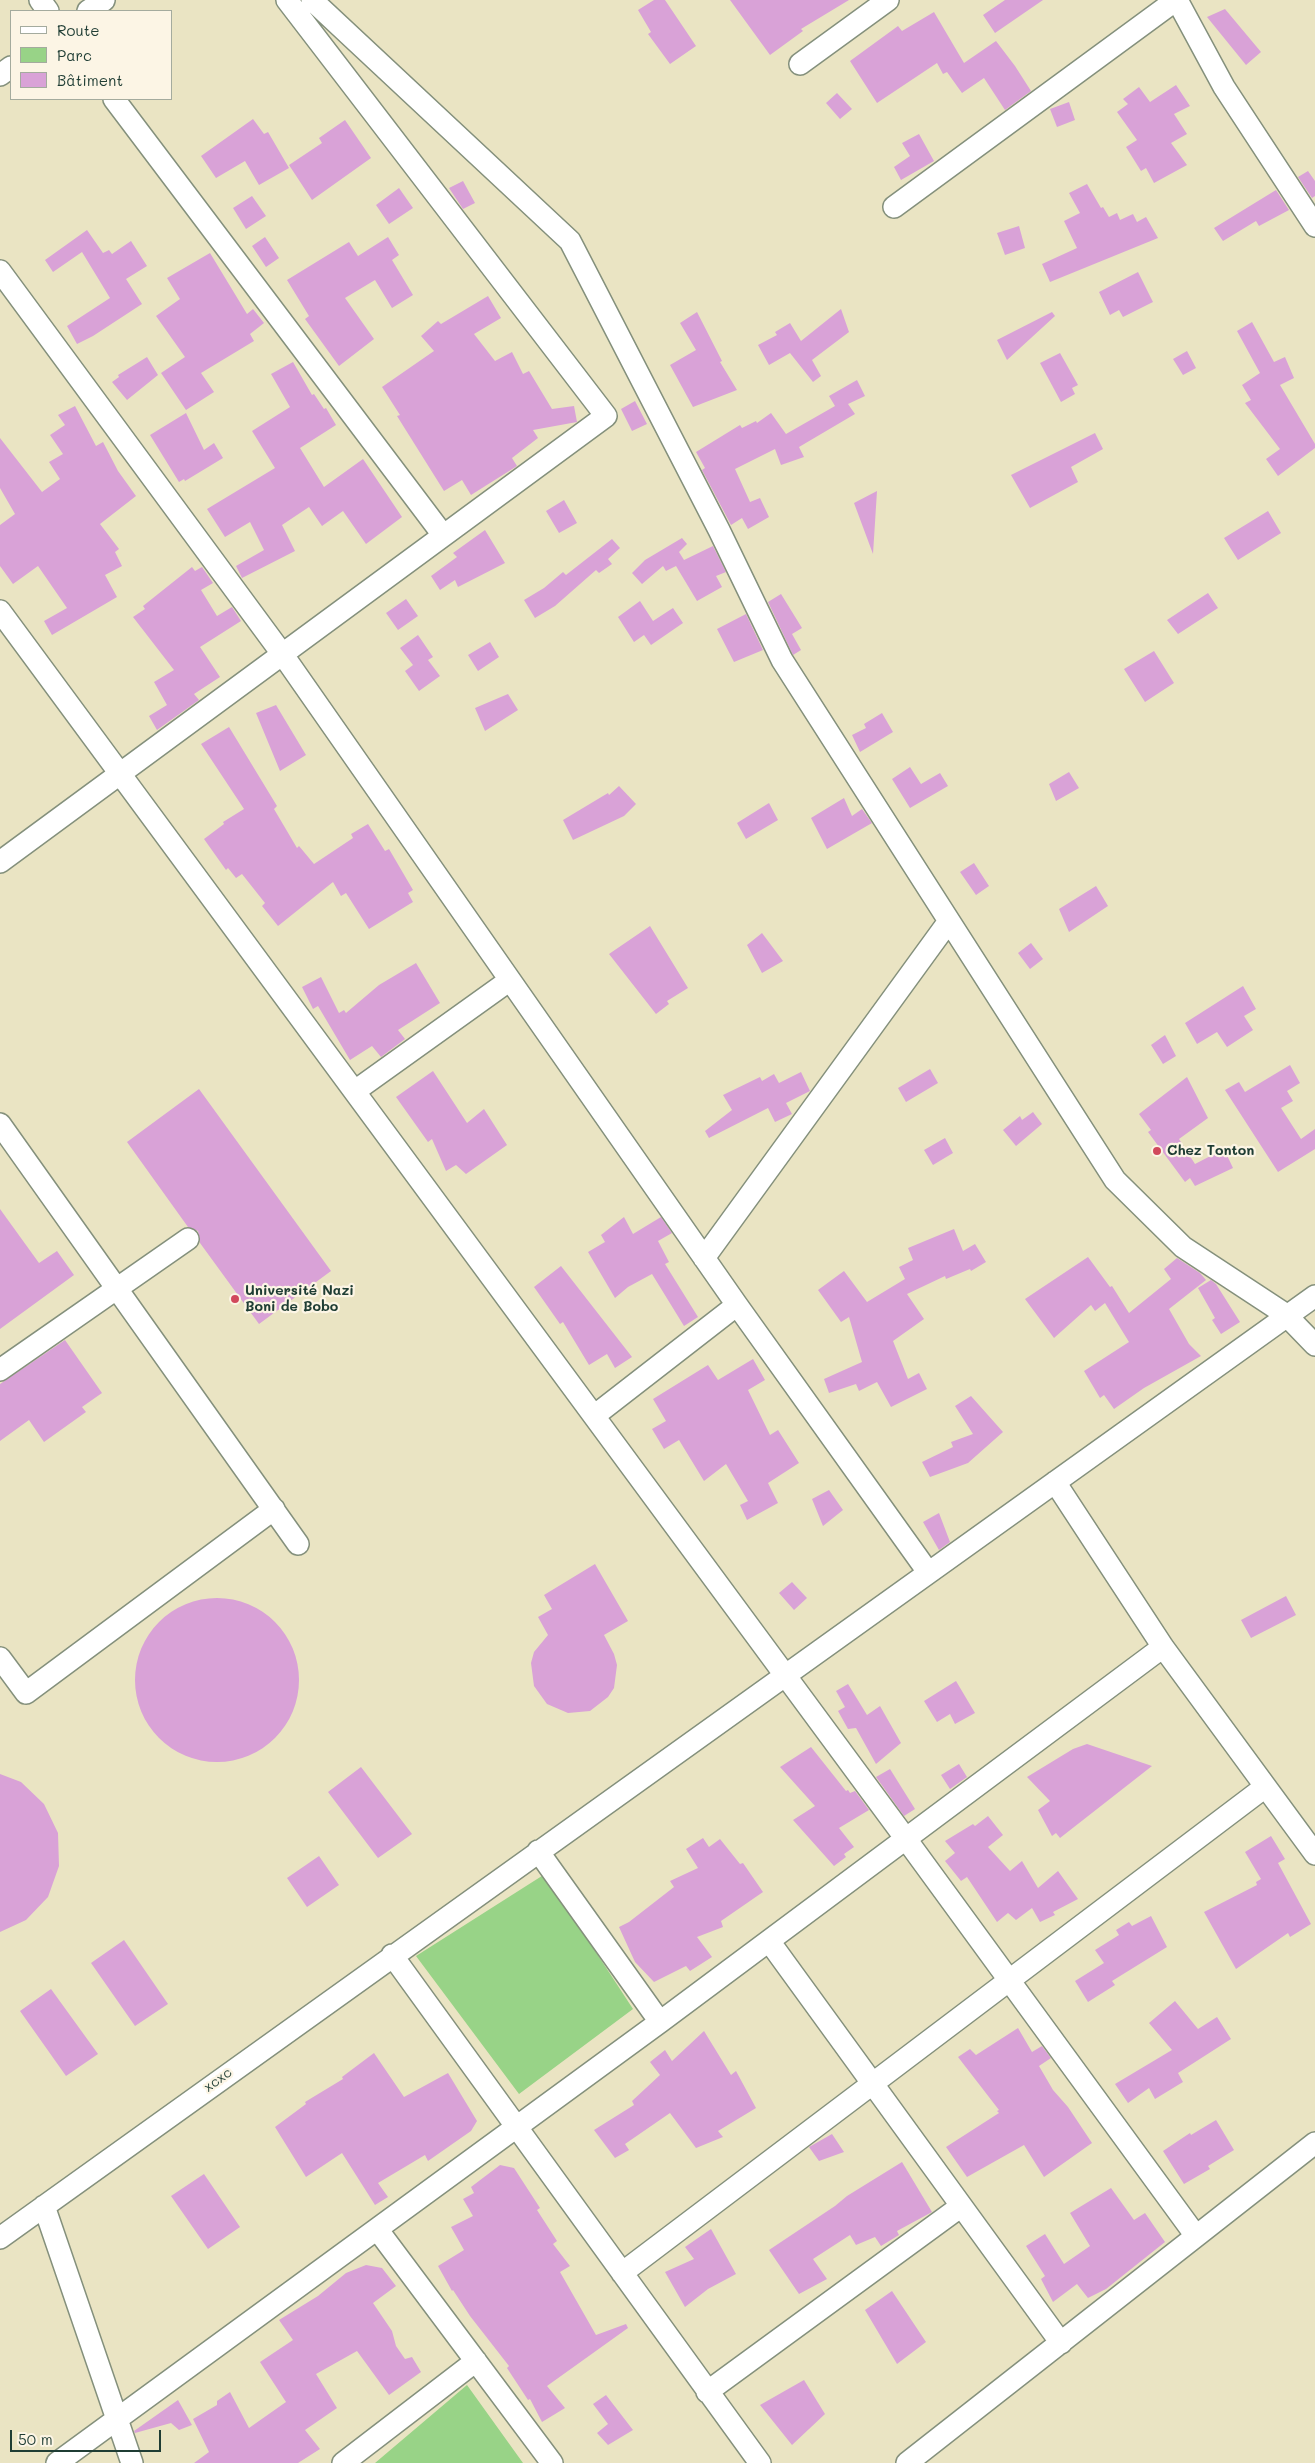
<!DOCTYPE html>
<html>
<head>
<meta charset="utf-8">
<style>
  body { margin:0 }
  #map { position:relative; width:1315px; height:2463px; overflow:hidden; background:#eae4c3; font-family:Mali,sans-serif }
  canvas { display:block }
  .legend { position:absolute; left:10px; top:10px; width:162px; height:90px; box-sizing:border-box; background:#fcf5e5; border:1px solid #a4ab9e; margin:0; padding:6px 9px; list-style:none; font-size:15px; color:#1f3d34 }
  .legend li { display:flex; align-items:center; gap:10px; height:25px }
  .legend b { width:25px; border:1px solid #a4ab9e }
  .scale { position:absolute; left:10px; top:2430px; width:151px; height:22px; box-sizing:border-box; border:2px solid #1f3d34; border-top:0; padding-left:6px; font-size:15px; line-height:18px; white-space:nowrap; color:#1f3d34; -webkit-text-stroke:4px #fcf5e5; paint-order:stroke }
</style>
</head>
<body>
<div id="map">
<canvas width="1315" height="2463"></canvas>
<ul class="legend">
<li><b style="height:6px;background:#fff"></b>Route</li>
<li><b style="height:14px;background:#98d387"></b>Parc</li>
<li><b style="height:14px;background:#d9a2d7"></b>Bâtiment</li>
</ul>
<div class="scale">50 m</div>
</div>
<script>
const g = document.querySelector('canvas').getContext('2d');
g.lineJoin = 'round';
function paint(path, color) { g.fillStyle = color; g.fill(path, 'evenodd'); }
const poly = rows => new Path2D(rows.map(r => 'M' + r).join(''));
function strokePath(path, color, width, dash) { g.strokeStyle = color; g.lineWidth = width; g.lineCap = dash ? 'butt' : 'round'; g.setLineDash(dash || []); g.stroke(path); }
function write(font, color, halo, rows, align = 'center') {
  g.font = font + ' Mali,sans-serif'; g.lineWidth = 4.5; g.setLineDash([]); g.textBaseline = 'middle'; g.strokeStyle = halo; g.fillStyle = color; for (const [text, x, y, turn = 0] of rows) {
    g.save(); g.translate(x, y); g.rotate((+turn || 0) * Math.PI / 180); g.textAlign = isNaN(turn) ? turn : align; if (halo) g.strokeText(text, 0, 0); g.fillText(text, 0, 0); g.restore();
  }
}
paint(poly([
  [545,1874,633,2009,519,2094,416,1956],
  [467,2385,523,2463,375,2463]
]), '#98d387');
paint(poly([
  [654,0,665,0,696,46,670,64,648,34,651,32,638,10],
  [730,0,849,0,801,29,803,31,770,55],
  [1005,0,1043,0,995,33,983,15],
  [1225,9,1261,52,1246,65,1207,17],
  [934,12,964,63,996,41,1015,66,1031,91,1005,110,984,78,962,93,947,72,943,74,937,63,877,103,850,61,898,26,902,31],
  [1176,85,1190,106,1174,114,1187,134,1171,143,1187,165,1154,183,1146,168,1141,171,1126,147,1137,140,1117,112,1128,104,1123,99,1139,87,1150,102],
  [837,93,852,109,840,119,826,103],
  [1069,102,1075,120,1057,127,1050,109],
  [253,119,264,134,268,132,289,168,259,185,245,161,216,178,201,156],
  [345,120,371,158,312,200,289,165,322,143,319,138],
  [919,134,934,161,901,180,894,167,910,156,902,143],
  [1308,171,1315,181,1315,196,1312,198,1298,177],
  [463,181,475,203,463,209,449,188],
  [1087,184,1101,208,1103,207,1109,217,1117,213,1120,220,1133,214,1137,222,1146,217,1158,238,1050,282,1042,264,1077,248,1064,221,1080,213,1069,193],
  [399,188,413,208,389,224,376,205],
  [1276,190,1289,210,1259,226,1256,221,1223,241,1214,228],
  [252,196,266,216,246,229,233,208],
  [1019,226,1025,248,1005,255,997,233],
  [87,230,103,253,109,250,112,254,131,241,147,266,126,279,142,304,93,336,77,344,67,326,110,298,82,252,53,272,45,260],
  [265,237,279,258,266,267,252,246],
  [388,237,399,255,392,260,413,295,392,308,375,280,345,298,374,339,339,366,305,319,309,316,287,280,349,242,358,256],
  [210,253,247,314,253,309,264,323,250,334,254,341,201,373,214,392,186,410,161,373,185,357,156,316,180,299,167,278],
  [1138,272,1153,302,1123,317,1119,310,1110,315,1099,292],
  [488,296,501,318,474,334,495,361,512,352,523,374,529,371,552,409,574,406,577,422,533,430,538,438,512,458,517,466,471,495,462,480,444,491,397,416,400,415,382,387,434,351,421,336,438,321,441,324],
  [841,309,849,332,812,360,821,376,813,382,790,353,769,365,758,345,777,335,775,332,790,323,801,341],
  [697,312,722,361,720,362,737,390,693,407,670,365,696,350,680,323],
  [1052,312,1055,316,1007,360,997,340],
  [1252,322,1274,362,1285,357,1294,378,1280,385,1315,444,1315,448,1278,476,1266,459,1280,449,1245,403,1251,400,1242,385,1260,373,1237,331],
  [1187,351,1196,368,1183,375,1173,359],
  [1060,353,1078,385,1072,388,1075,394,1061,402,1040,363],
  [147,357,158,375,127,400,112,382,119,377,118,375],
  [293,362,312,395,314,394,324,409,326,408,336,425,300,448,324,487,363,459,402,517,366,544,343,511,322,526,309,507,282,525,295,551,242,578,236,566,264,550,250,522,225,537,207,509,275,468,252,431,290,407,271,374],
  [857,380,865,396,848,404,855,414,799,447,804,457,781,465,775,449,735,469,750,502,760,498,769,517,748,529,742,518,731,525,702,470,705,468,696,452,740,425,742,428,756,421,757,423,771,413,786,434,835,406,829,396],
  [635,401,647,424,632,431,621,409],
  [75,406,96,446,103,442,118,471,136,496,100,524,119,549,115,552,122,566,105,575,117,597,52,635,44,621,67,608,38,566,13,584,0,566,0,525,15,514,0,488,0,438,42,492,60,479,49,462,63,454,50,435,65,425,58,415],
  [186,413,204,450,214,443,223,458,185,481,184,479,179,482,150,435],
  [1095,433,1103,449,1071,467,1078,482,1030,508,1011,475],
  [877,491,873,554,854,503],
  [564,500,577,523,559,533,546,511],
  [1268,511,1281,533,1238,560,1224,538],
  [485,530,505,563,458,587,455,580,440,590,431,576,457,557,453,553],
  [682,538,687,544,679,552,684,560,713,546,726,572,716,576,722,587,697,601,676,566,666,571,663,566,642,584,632,573,645,560],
  [612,539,620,548,608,559,612,564,599,573,596,570,555,606,535,618,524,600,544,588,563,572,566,575],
  [192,567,195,571,202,567,213,583,201,590,217,616,232,607,241,621,200,647,220,677,194,694,199,700,157,730,149,716,167,705,154,682,174,670,133,617,145,609,143,606],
  [1208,593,1218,608,1178,634,1167,620],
  [781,594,802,628,792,634,801,650,793,655,768,602],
  [406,599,418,616,398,630,386,613],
  [640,601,653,621,673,608,683,623,651,645,644,635,634,642,618,617],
  [746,614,763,650,734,662,717,629],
  [418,635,433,657,428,660,440,676,419,691,405,671,413,665,400,648],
  [490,642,499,657,478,671,468,655],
  [1154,651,1174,683,1145,702,1124,669],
  [508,694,518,710,485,731,475,708],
  [276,705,306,755,280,771,256,713],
  [882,713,893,732,860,752,852,735,866,728,864,724],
  [229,727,277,806,274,809,297,848,299,846,314,864,353,838,351,834,368,824,385,851,389,849,413,890,408,893,413,902,369,929,346,893,341,896,333,882,278,926,262,906,265,903,242,874,236,878,228,868,226,870,204,839,224,824,223,822,244,809,201,744],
  [910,767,921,784,940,773,948,786,910,808,892,779],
  [1069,772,1079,788,1056,801,1049,784],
  [619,786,636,804,624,816,573,840,563,820,608,793,609,795],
  [844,798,852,816,862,809,872,823,827,849,811,818],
  [769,803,778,820,746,839,737,823],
  [974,863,989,886,976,895,960,872],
  [1096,886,1108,906,1069,932,1059,909],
  [650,926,688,988,667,1001,669,1004,656,1014,609,954],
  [762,933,783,961,762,973,747,945],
  [1031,943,1043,959,1030,969,1018,953],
  [416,963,440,1003,398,1030,405,1039,381,1057,372,1046,350,1060,318,1006,313,1009,302,987,321,977,339,1013,344,1010,346,1013,379,985],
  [1243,986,1256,1009,1244,1016,1253,1030,1227,1047,1217,1032,1197,1044,1185,1023],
  [1165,1035,1176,1056,1163,1064,1151,1045],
  [1290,1065,1300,1083,1287,1091,1293,1101,1281,1108,1301,1139,1315,1129,1315,1149,1278,1172,1225,1090,1239,1082,1245,1092],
  [930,1069,938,1083,906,1102,898,1088],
  [433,1071,467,1123,484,1109,507,1145,466,1174,456,1165,446,1171,432,1139,428,1142,396,1097],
  [801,1072,810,1091,786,1103,792,1114,775,1122,768,1108,709,1138,705,1131,732,1110,723,1095,760,1077,762,1081,774,1074,779,1083],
  [1187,1077,1208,1118,1179,1139,1195,1164,1224,1149,1233,1168,1195,1186,1190,1178,1185,1182,1148,1132,1151,1130,1139,1114],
  [199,1089,331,1271,259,1324,200,1243,198,1231,188,1227,127,1142],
  [1033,1112,1042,1124,1016,1146,1003,1130,1020,1116,1022,1120],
  [945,1138,953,1153,933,1165,924,1150],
  [0,1209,39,1263,57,1251,74,1275,0,1329],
  [624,1217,633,1234,661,1217,672,1233,658,1241,669,1262,665,1264,698,1317,684,1326,652,1274,628,1287,615,1298,588,1252,605,1242,601,1235],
  [954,1229,963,1251,975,1244,986,1262,971,1271,970,1269,946,1279,945,1276,907,1294,924,1319,893,1341,908,1379,919,1373,927,1389,891,1407,877,1382,859,1391,856,1384,829,1393,824,1379,862,1362,849,1317,841,1322,818,1290,844,1271,867,1302,905,1279,899,1267,913,1260,908,1248],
  [1088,1257,1110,1287,1112,1286,1129,1313,1171,1279,1164,1269,1177,1258,1200,1273,1206,1280,1169,1309,1189,1344,1201,1356,1144,1388,1114,1409,1104,1395,1100,1398,1084,1371,1129,1342,1105,1303,1095,1311,1091,1305,1054,1338,1025,1299],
  [561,1266,632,1357,615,1368,607,1354,589,1365,563,1322,560,1324,534,1287],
  [1211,1280,1216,1284,1240,1322,1221,1334,1212,1320,1215,1318,1198,1288],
  [65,1340,102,1393,82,1407,86,1412,44,1442,29,1420,0,1441,0,1384],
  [753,1359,765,1380,748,1390,770,1435,778,1430,799,1463,768,1483,778,1503,747,1520,740,1505,748,1501,726,1464,704,1481,679,1440,664,1449,652,1429,666,1421,653,1399,708,1365,718,1380],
  [971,1396,1003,1432,968,1463,930,1477,922,1462,953,1447,951,1442,973,1434,955,1406],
  [829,1490,843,1510,823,1526,812,1499],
  [939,1513,950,1542,939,1550,923,1522],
  [595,1564,628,1621,604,1635,614,1654,617,1665,614,1688,608,1697,590,1711,568,1713,547,1704,534,1686,531,1663,534,1652,548,1635,538,1617,552,1609,544,1595],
  [792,1582,807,1598,794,1610,779,1593],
  [1286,1596,1296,1615,1251,1638,1241,1620],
  '135 1680a82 82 0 1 1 164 0a82 82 0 1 1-164 0Z',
  [956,1681,975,1713,955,1724,950,1714,937,1722,924,1701],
  [848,1684,867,1715,880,1706,901,1743,876,1764,856,1728,848,1729,838,1711,845,1707,836,1691],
  [1087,1744,1152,1766,1060,1838,1056,1833,1052,1836,1038,1810,1050,1801,1027,1777,1073,1749],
  [811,1747,846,1791,848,1790,850,1793,855,1791,869,1810,839,1828,854,1847,844,1854,846,1857,834,1866,793,1820,815,1806,780,1767],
  [959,1764,967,1777,950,1789,941,1775],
  [361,1767,412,1834,378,1858,328,1792],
  [890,1769,915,1809,904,1816,876,1777],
  [0,1774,21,1782,44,1804,58,1833,59,1866,48,1897,26,1920,0,1932],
  [988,1816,1003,1835,988,1847,1010,1871,1022,1861,1038,1888,1058,1871,1078,1899,1053,1912,1055,1915,1040,1922,1032,1908,1016,1920,1008,1913,997,1922,967,1877,961,1881,945,1861,955,1853,945,1841,973,1824,975,1826],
  [1271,1836,1285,1859,1278,1863,1311,1924,1290,1937,1288,1933,1236,1969,1204,1912,1257,1885,1256,1882,1261,1879,1245,1852],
  [703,1838,709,1847,720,1839,740,1864,743,1863,763,1892,721,1921,723,1927,697,1937,712,1957,690,1971,686,1966,654,1982,635,1962,619,1927,629,1922,674,1887,670,1881,698,1868,686,1849],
  [319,1856,339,1885,307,1907,287,1878],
  [1151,1916,1167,1947,1112,1981,1115,1985,1088,2002,1075,1981,1104,1963,1095,1950,1119,1935,1116,1930,1129,1922,1132,1926],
  [124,1940,168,2004,135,2026,91,1963],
  [51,1989,98,2054,66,2076,20,2011],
  [1175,2001,1198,2029,1217,2017,1231,2039,1178,2073,1183,2082,1155,2099,1149,2088,1128,2103,1115,2084,1172,2050,1149,2023],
  [1018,2028,1032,2052,1042,2046,1051,2058,1039,2066,1053,2090,1068,2107,1092,2143,1044,2177,1024,2145,967,2177,946,2147,999,2113,997,2111,999,2110,958,2057,970,2049,976,2055],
  [704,2031,731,2075,736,2071,756,2108,718,2131,723,2137,696,2148,670,2113,625,2144,629,2150,615,2158,594,2130,634,2105,632,2101,660,2075,650,2062,665,2050,672,2061],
  [374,2053,404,2097,448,2073,477,2121,471,2131,428,2161,425,2155,378,2183,388,2197,375,2205,342,2153,306,2177,275,2127,306,2104,305,2102,343,2079,342,2077],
  [1216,2120,1234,2150,1208,2166,1210,2169,1184,2184,1163,2151,1190,2133,1191,2135],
  [832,2134,844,2152,819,2161,809,2147],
  [902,2162,932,2212,897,2231,899,2235,881,2246,875,2237,856,2245,850,2235,813,2259,827,2279,799,2294,769,2250,835,2206,847,2196],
  [500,2165,514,2168,540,2208,537,2210,557,2241,553,2244,570,2266,560,2272,596,2335,626,2324,628,2328,547,2386,565,2408,542,2422,530,2399,528,2400,507,2368,509,2366,470,2316,453,2290,452,2291,438,2266,464,2250,451,2227,473,2216,463,2199,474,2193,471,2187],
  [204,2174,240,2227,208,2249,171,2196],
  [1111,2188,1134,2220,1145,2213,1165,2242,1106,2289,1088,2298,1077,2284,1053,2302,1041,2279,1045,2276,1026,2246,1045,2234,1064,2264,1090,2246,1070,2213],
  [711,2229,736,2274,708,2289,685,2307,665,2272,694,2259,685,2247],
  [366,2265,382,2268,396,2286,373,2303,392,2331,396,2346,405,2359,412,2357,421,2372,389,2395,357,2351,316,2374,337,2408,305,2430,320,2449,298,2463,194,2463,209,2452,193,2419,217,2405,217,2401,230,2392,249,2428,286,2402,260,2362,293,2340,279,2320,318,2296,346,2273],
  [892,2291,926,2342,897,2364,865,2310],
  [804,2380,825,2414,792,2445,760,2405],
  [606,2395,633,2430,608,2445,597,2433,608,2424,593,2404],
  [178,2400,192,2425,179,2430,171,2423,135,2433,134,2431]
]), '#d9a2d7');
const minor = poly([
  [40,0,48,11],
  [312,0,570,241,719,530,782,660,1115,1180,1183,1247,1285,1314,1315,1345],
  [1177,0,1224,87,1315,226],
  [88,11,104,0],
  [800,64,888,0],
  [0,75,11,67],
  [114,99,443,535],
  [894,207,1176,0],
  [0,271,283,655,737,1305,928,1572],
  [0,611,906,1839,1196,2236],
  [0,862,606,416,287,0],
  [355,1091,510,980],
  [0,1124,298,1544],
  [704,1258,949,921],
  [0,1370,188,1239],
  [594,1416,737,1305],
  [1055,1482,1163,1647,1315,1854],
  [0,1658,26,1693,274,1509],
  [538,1851,660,2022],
  [769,1941,1061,2343],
  [392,1955,760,2463],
  [44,2206,132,2463],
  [377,2229,552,2463],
  [0,2238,1315,1296],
  [622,2273,1265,1787],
  [707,2392,960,2207],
  [57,2463,660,2022,1163,1647],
  [343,2463,476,2361],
  [907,2463,1315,2143]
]);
strokePath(minor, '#84907c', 24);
strokePath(minor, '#fff', 21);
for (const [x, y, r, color] of [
  [1157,1151,5,"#d1495b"],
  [235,1299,5,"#d1495b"]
]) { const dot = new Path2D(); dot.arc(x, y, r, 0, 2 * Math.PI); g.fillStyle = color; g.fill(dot); strokePath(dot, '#fcf5e5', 2); }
write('bold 14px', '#1f3d34', '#fcf5e5', [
  ["Chez Tonton",1167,1151],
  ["Université Nazi",245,1291],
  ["Boni de Bobo",245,1307]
], 'left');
write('14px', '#1f3d34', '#fcf5e5', [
  ["xcxc",218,2080,-36]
]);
</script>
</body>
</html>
